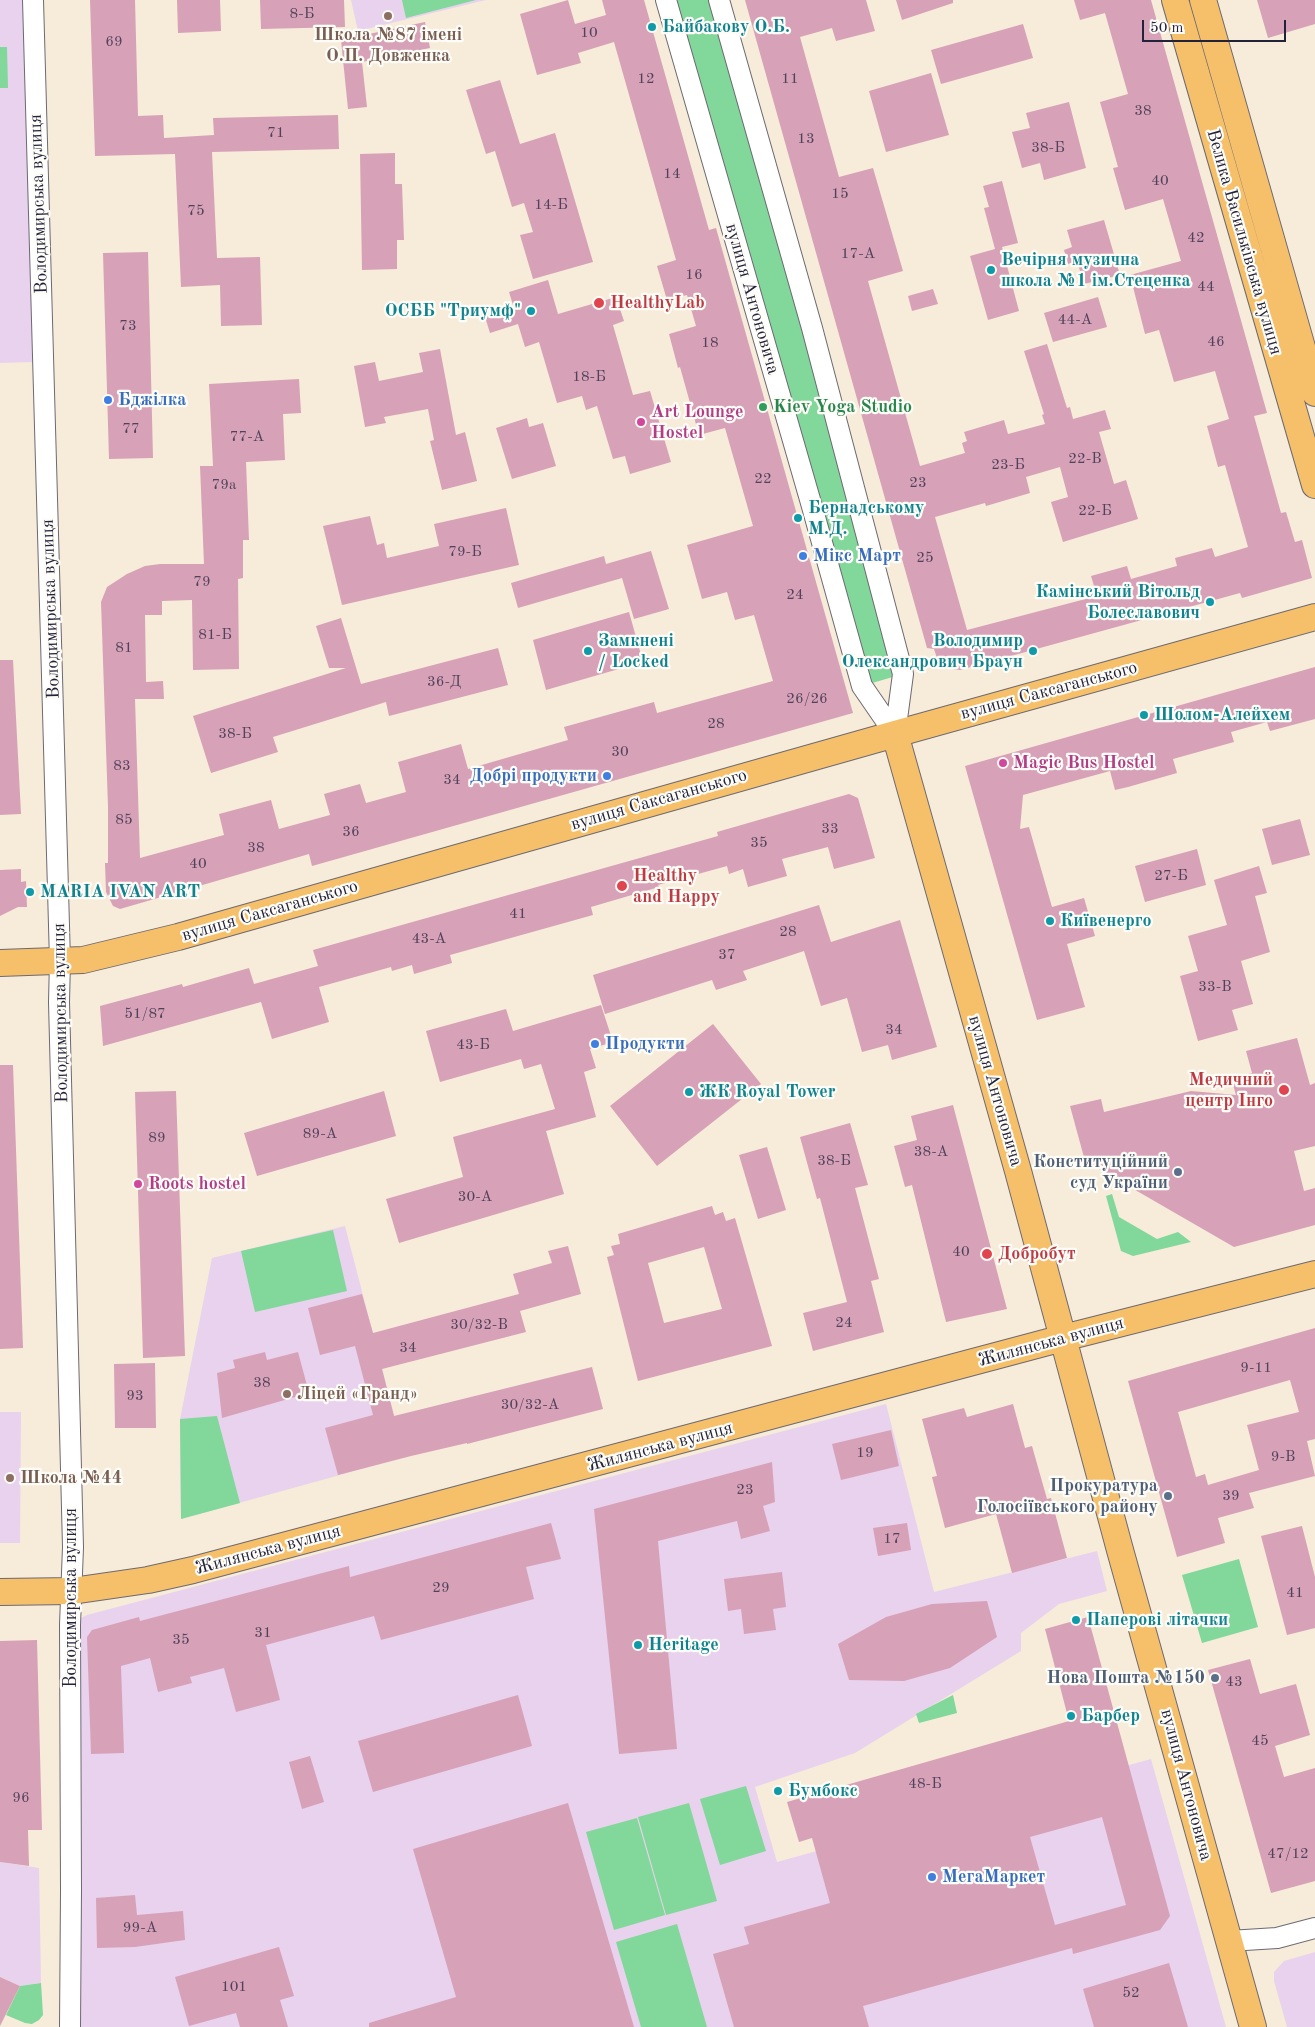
<!DOCTYPE html>
<html>
<head>
<meta charset="utf-8">
<style>
  body { margin:0 }
  #map { position:relative; width:1315px; height:2027px; overflow:hidden; background:#f6ecd9; font-family:"Old Standard TT",serif }
  canvas { display:block }
  .scale { position:absolute; left:1142px; top:20px; width:144px; height:22px; box-sizing:border-box; border:2px solid #22223b; border-top:0; padding-left:6px; font-size:15px; line-height:18px; white-space:nowrap; color:#22223b; -webkit-text-stroke:4px #fdfcf7; paint-order:stroke }
</style>
</head>
<body>
<div id="map">
<canvas width="1315" height="2027"></canvas>
<div class="scale">50 m</div>
</div>
<script>
const g = document.querySelector('canvas').getContext('2d');
g.lineJoin = 'round';
function paint(path, color) { g.fillStyle = color; g.fill(path, 'evenodd'); }
const poly = rows => new Path2D(rows.map(r => 'M' + r).join(''));
function strokePath(path, color, width, dash) { g.strokeStyle = color; g.lineWidth = width; g.lineCap = dash ? 'butt' : 'round'; g.setLineDash(dash || []); g.stroke(path); }
function write(font, color, halo, rows, align = 'center') {
  g.font = font + ' "Old Standard TT",serif'; g.lineWidth = 4.5; g.setLineDash([]); g.textBaseline = 'middle'; g.strokeStyle = halo; g.fillStyle = color; for (const [text, x, y, turn = 0] of rows) {
    g.save(); g.translate(x, y); g.rotate((+turn || 0) * Math.PI / 180); g.textAlign = isNaN(turn) ? turn : align; if (halo) g.strokeText(text, 0, 0); g.fillText(text, 0, 0); g.restore();
  }
}
paint(poly([
  [0,0,23,0,33,362,0,363],
  [351,0,486,0,358,31],
  [345,1226,405,1457,181,1519,180,1419,212,1258],
  [886,1404,934,1592,1097,1551,1107,1591,1059,1604,1021,1633,1021,1651,855,1753,755,1787,777,1862,1151,1759,1226,2027,80,2027,79,1619,87,1615],
  [0,1412,21,1412,20,1543,0,1543],
  [0,1862,39,1868,41,1983,20,1986,0,1977],
  [1315,1952,1315,2027,1287,2027,1274,1981,1274,1972,1284,1961]
]), '#e8d2ee');
paint(poly([
  [402,0,476,0,406,18],
  [666,0,719,0,903,674,862,686],
  [0,47,7,47,8,88,0,88],
  [1112,1194,1119,1217,1157,1239,1178,1232,1191,1242,1133,1256,1121,1251,1106,1196],
  [333,1230,347,1291,255,1312,241,1251],
  [217,1416,240,1503,181,1519,180,1419],
  [1239,1559,1258,1627,1202,1643,1182,1575],
  [953,1695,957,1713,919,1723,916,1714],
  [746,1786,766,1851,720,1865,700,1799],
  [689,1803,717,1901,666,1915,638,1817],
  [637,1818,665,1915,614,1930,586,1832],
  [677,1924,707,2027,641,2027,616,1942],
  [41,1983,43,2015,39,2020,32,2024,25,2023,6,2015,20,1986]
]), '#82d79a');
paint(poly([
  [90,0,135,0,138,116,163,115,164,138,214,135,213,118,338,115,339,149,212,152,217,258,260,257,262,325,221,326,220,285,181,287,175,154,95,156],
  [177,0,220,0,221,31,178,33],
  [260,0,344,0,345,27,261,29],
  [568,0,575,24,606,15,602,0,644,0,709,230,716,228,853,713,312,866,309,854,120,909,113,906,106,892,105,863,108,863,108,807,101,602,107,587,127,574,145,566,160,564,204,564,200,466,213,466,209,384,299,379,301,413,283,414,285,460,246,462,249,540,243,540,243,578,238,579,239,669,193,670,192,600,162,601,162,615,145,615,146,682,163,681,164,699,135,699,140,858,224,835,219,814,271,800,279,829,330,815,324,794,360,784,366,803,406,792,398,762,461,744,468,769,568,740,564,727,654,702,657,713,773,681,754,615,735,620,727,592,702,599,687,545,753,526,725,428,699,435,680,367,678,368,669,334,696,326,687,295,667,300,657,266,676,260,614,42,578,53,581,63,537,75,520,14],
  [745,0,866,0,875,31,836,41,832,28,800,37,839,177,873,168,903,271,868,281,920,466,965,453,962,443,967,441,964,432,1004,420,1008,434,1045,424,1042,415,1044,414,1024,351,1047,344,1067,408,1070,407,1073,419,1105,410,1111,429,1099,432,1114,484,1126,480,1138,519,1063,542,1051,502,1068,497,1060,467,1026,477,1030,493,986,506,985,503,935,517,967,630,1097,596,1091,576,1127,566,1131,579,1177,566,1175,558,1212,548,1215,557,1248,547,1225,465,1218,467,1207,426,1229,419,1215,371,1174,382,1159,330,1145,334,1130,275,1181,261,1163,199,1125,210,1113,168,1118,167,1100,102,1128,94,1105,13,1080,20,1074,0,1151,0,1267,413,1254,416,1281,513,1286,512,1295,542,1302,540,1312,578,1242,598,1240,593,960,670,945,668,938,661,934,649,927,648],
  [896,0,953,0,953,3,902,20],
  [1257,0,1315,0,1315,24,1268,38],
  [425,22,430,48,362,62,367,107,348,109,341,40],
  [1023,24,1033,58,941,84,931,50],
  [931,73,949,135,886,152,869,91],
  [500,80,520,144,555,133,593,262,533,279,520,235,533,232,524,203,512,207,495,151,486,154,466,90],
  [1069,102,1086,168,1044,180,1040,163,1022,168,1012,132,1030,128,1026,113],
  [395,153,395,184,402,184,404,240,397,240,397,269,362,270,360,154],
  [1002,181,1018,243,1002,247,1019,311,988,320,970,256,995,249,984,208,989,207,983,186],
  [1104,220,1120,275,1084,284,1077,261,1068,264,1064,250,1072,247,1067,230],
  [148,252,153,458,109,459,103,253],
  [548,280,558,314,616,297,624,321,613,325,633,395,650,391,671,462,630,474,625,456,613,459,597,406,586,410,582,396,557,403,539,342,525,347,518,324,490,333,485,317,514,308,509,292],
  [933,289,938,304,912,311,908,296],
  [1098,297,1107,327,1053,342,1044,313],
  [440,349,456,435,465,432,477,481,442,490,430,441,434,440,428,409,384,417,386,423,365,427,354,366,375,362,379,381,423,372,419,353],
  [527,418,529,427,543,423,556,466,512,479,496,428],
  [506,508,519,565,342,605,323,526,370,516,377,545,384,543,387,558,439,546,434,524],
  [651,551,669,609,634,619,622,578,518,608,511,583,604,556,606,564],
  [629,612,643,662,546,690,533,640],
  [341,618,361,684,498,648,508,685,389,716,386,702,273,737,278,752,211,773,193,716,346,668,329,668,316,626],
  [0,660,13,660,21,814,0,815],
  [1315,667,1315,719,1270,731,1267,722,1231,732,1234,742,1173,759,1177,773,1128,787,1115,790,1110,771,1023,795,1020,829,1029,827,1052,907,1084,898,1095,936,1067,944,1085,1007,1037,1020,965,766],
  [849,794,858,798,875,858,834,869,828,847,782,859,787,876,748,887,743,869,729,874,727,866,658,885,659,887,591,907,593,915,450,955,452,963,414,974,412,965,392,971,391,967,319,987,329,1022,272,1039,261,1002,103,1046,100,1006,182,984,183,987,249,968,254,984,318,966,313,950,718,836,717,832],
  [1300,819,1310,855,1272,865,1262,829],
  [1197,849,1206,885,1145,902,1135,866],
  [1259,866,1267,893,1255,896,1270,952,1241,961,1253,1004,1232,1010,1238,1030,1198,1041,1180,976,1198,971,1188,936,1227,925,1214,880],
  [21,869,21,882,26,881,27,907,18,907,0,916,0,870],
  [819,905,831,942,900,920,937,1047,892,1060,888,1045,862,1052,847,998,821,1006,804,951,743,971,747,980,716,990,712,980,605,1014,593,975],
  [601,1005,613,1042,590,1049,596,1068,584,1072,596,1117,546,1131,564,1194,399,1243,386,1199,463,1177,453,1137,555,1109,541,1064,524,1069,521,1059,440,1082,426,1031,506,1009,513,1031],
  [713,1024,761,1084,657,1166,610,1106],
  [1297,1038,1310,1085,1315,1083,1315,1146,1294,1151,1304,1191,1315,1188,1315,1225,1234,1247,1085,1161,1070,1106,1101,1099,1104,1112,1191,1091,1236,1095,1231,1078,1252,1073,1246,1051],
  [0,1065,13,1065,23,1348,0,1349],
  [176,1091,185,1356,143,1358,135,1092],
  [384,1091,396,1136,257,1176,244,1133],
  [953,1105,1007,1309,946,1322,912,1185,905,1187,894,1146,917,1140,911,1116],
  [850,1123,868,1185,855,1188,879,1279,871,1281,884,1332,813,1351,803,1313,847,1302,820,1198,817,1199,800,1137],
  [767,1147,786,1210,758,1219,739,1155],
  [712,1206,715,1215,723,1212,726,1221,735,1218,772,1346,638,1381,607,1257,614,1255,611,1246,620,1244,618,1234],
  [704,1247,722,1309,664,1323,648,1263],
  [568,1246,581,1294,520,1311,526,1332,382,1369,394,1416,592,1367,603,1409,467,1444,467,1443,411,1456,338,1475,325,1428,373,1415,355,1346,320,1355,308,1308,362,1294,373,1333,519,1294,513,1274,552,1263,548,1251],
  [1315,1328,1315,1439,1307,1441,1315,1476,1249,1493,1254,1508,1218,1518,1225,1543,1177,1557,1128,1381],
  [1290,1380,1299,1412,1247,1425,1259,1470,1208,1485,1205,1474,1196,1477,1178,1412],
  [265,1352,267,1360,298,1352,309,1393,222,1418,217,1373,235,1368,233,1360],
  [155,1363,156,1428,115,1428,114,1364],
  [1013,1404,1025,1448,1032,1446,1047,1499,1051,1498,1067,1558,1012,1573,996,1514,945,1528,932,1477,937,1476,922,1419,964,1408,967,1417],
  [891,1430,899,1466,841,1480,832,1444],
  [772,1462,775,1502,763,1506,770,1531,741,1539,737,1521,658,1541,677,1749,619,1754,594,1509],
  [551,1523,561,1559,526,1567,534,1599,381,1640,374,1616,266,1645,280,1700,236,1712,224,1668,190,1677,192,1683,158,1692,150,1658,121,1666,124,1753,91,1754,87,1637,92,1630,139,1617,140,1621,349,1566,350,1577],
  [907,1523,911,1550,878,1556,873,1528],
  [1302,1526,1315,1577,1315,1628,1287,1635,1261,1536],
  [782,1572,786,1607,773,1609,776,1630,744,1634,741,1609,728,1611,724,1579],
  [987,1601,997,1637,950,1668,904,1681,849,1680,838,1644,886,1617,932,1604],
  [1088,1617,1170,1916,1160,1930,1073,1954,1072,1948,863,2006,869,2027,734,2027,713,1954,749,1944,744,1927,830,1903,812,1838,799,1842,787,1802,1069,1721,1045,1629],
  [1102,1817,1126,1905,1055,1925,1030,1837],
  [37,1640,42,1830,28,1830,29,1866,0,1862,0,1641],
  [1250,1659,1260,1694,1296,1684,1310,1735,1275,1746,1284,1777,1315,1768,1315,1881,1271,1893,1208,1670],
  [518,1695,532,1746,373,1792,358,1741],
  [310,1756,324,1802,302,1809,289,1762],
  [568,1803,634,2027,369,2027,369,2023,456,1997,413,1849],
  [135,1895,137,1915,183,1911,185,1940,135,1947,97,1948,96,1898],
  [279,1947,294,1996,280,2000,288,2027,240,2027,236,2013,189,2026,175,1977],
  [1169,1963,1188,2027,1094,2027,1083,1989],
  [0,1977,20,1986,0,2026]
]), '#d7a1b8');
const minor = poly([
  [33,0,60,961,59,1002,73,1547,70,1625,71,1891,70,2027],
  [666,0,811,503,862,686,895,734],
  [719,0,812,328,903,674,895,734],
  [1229,1941,1277,1938,1315,1928]
]);
const major = poly([
  [1175,0,1315,485],
  [1203,0,1315,393],
  [895,734,1018,1171,1120,1550,1253,2027],
  [0,963,83,960,178,937,895,734,1315,617],
  [0,1592,72,1591,148,1580,193,1570,1063,1338,1315,1274]
]);
strokePath(minor, '#6c6972', 22);
strokePath(major, '#6c6972', 28);
strokePath(minor, '#fff', 20);
strokePath(major, '#f6c06b', 26);
for (const [x, y, r, color] of [
  [388,16,5,"#8d6e63"],
  [652,27,5,"#0f9aa8"],
  [991,270,5,"#0f9aa8"],
  [599,303,6,"#e0444e"],
  [531,311,5,"#0f9aa8"],
  [108,400,5,"#3f7fe0"],
  [763,407,5,"#2e9e5b"],
  [641,422,5,"#d1479c"],
  [798,518,5,"#0f9aa8"],
  [803,556,5,"#3f7fe0"],
  [1210,602,5,"#0f9aa8"],
  [588,651,5,"#0f9aa8"],
  [1033,651,5,"#0f9aa8"],
  [1144,715,5,"#0f9aa8"],
  [1003,763,5,"#d1479c"],
  [607,776,5,"#3f7fe0"],
  [622,886,6,"#e0444e"],
  [30,892,5,"#0f9aa8"],
  [1050,921,5,"#0f9aa8"],
  [595,1044,5,"#3f7fe0"],
  [1284,1090,6,"#e0444e"],
  [689,1092,5,"#0f9aa8"],
  [1178,1172,5,"#5c6f8a"],
  [138,1184,5,"#d1479c"],
  [987,1254,6,"#e0444e"],
  [287,1394,5,"#8d6e63"],
  [10,1478,5,"#8d6e63"],
  [1168,1496,5,"#5c6f8a"],
  [1076,1620,5,"#0f9aa8"],
  [638,1645,5,"#0f9aa8"],
  [1215,1678,5,"#5c6f8a"],
  [1071,1716,5,"#0f9aa8"],
  [778,1791,5,"#0f9aa8"],
  [932,1877,5,"#3f7fe0"]
]) { const dot = new Path2D(); dot.arc(x, y, r, 0, 2 * Math.PI); g.fillStyle = color; g.fill(dot); strokePath(dot, '#fdfcf7', 2); }
write('15px', '#4f425a', null, [
  ["8-Б",302,14],
  ["10",589,33],
  ["69",114,42],
  ["12",646,79],
  ["11",790,79],
  ["38",1143,111],
  ["71",276,133],
  ["13",806,139],
  ["38-Б",1048,148],
  ["14",672,174],
  ["40",1160,181],
  ["15",840,194],
  ["14-Б",551,205],
  ["75",196,211],
  ["42",1196,238],
  ["17-А",858,254],
  ["16",694,275],
  ["44",1206,287],
  ["44-А",1075,320],
  ["73",128,326],
  ["46",1216,342],
  ["18",710,343],
  ["18-Б",589,377],
  ["77",131,429],
  ["77-А",247,437],
  ["22-В",1085,459],
  ["23-Б",1008,465],
  ["22",763,479],
  ["23",918,483],
  ["79а",224,485],
  ["22-Б",1095,511],
  ["79-Б",465,552],
  ["25",925,558],
  ["79",202,582],
  ["24",795,595],
  ["81-Б",215,635],
  ["81",124,648],
  ["36-Д",444,682],
  ["26/26",807,699],
  ["28",716,724],
  ["38-Б",235,734],
  ["30",620,752],
  ["83",122,766],
  ["34",452,780],
  ["85",124,820],
  ["33",830,829],
  ["36",351,832],
  ["35",759,843],
  ["38",256,848],
  ["40",198,864],
  ["27-Б",1171,876],
  ["41",518,914],
  ["28",788,932],
  ["43-А",429,939],
  ["37",727,955],
  ["33-В",1215,987],
  ["51/87",145,1014],
  ["34",894,1030],
  ["43-Б",473,1045],
  ["89-А",320,1134],
  ["89",157,1138],
  ["38-А",931,1152],
  ["38-Б",834,1161],
  ["30-А",475,1197],
  ["40",961,1252],
  ["24",844,1323],
  ["30/32-В",479,1325],
  ["34",408,1348],
  ["9-11",1256,1368],
  ["38",262,1383],
  ["93",135,1396],
  ["30/32-А",530,1405],
  ["19",865,1453],
  ["9-В",1283,1457],
  ["23",745,1490],
  ["39",1231,1496],
  ["17",892,1539],
  ["29",441,1588],
  ["41",1295,1593],
  ["31",263,1633],
  ["35",181,1640],
  ["43",1234,1682],
  ["45",1260,1741],
  ["48-Б",925,1784],
  ["96",21,1798],
  ["47/12",1288,1854],
  ["99-А",140,1928],
  ["101",234,1987],
  ["52",1131,1993]
]);
write('bold 18px', '#0d838f', '#fdfcf7', [
  ["Байбакову О.Б.",662,27],
  ["Вечірня музична",1001,260],
  ["школа №1 ім.Стеценка",1001,281],
  ["ОСББ \"Триумф\"",521,311,"right"],
  ["Бернадському",808,508],
  ["М.Д.",808,529],
  ["Камінський Вітольд",1200,592,"right"],
  ["Болеславович",1200,613,"right"],
  ["Замкнені",598,641],
  ["/ Locked",598,662],
  ["Володимир",1023,641,"right"],
  ["Олександрович Браун",1023,662,"right"],
  ["Шолом-Алейхем",1154,715],
  ["MARIA IVAN ART",40,892],
  ["Київенерго",1060,921],
  ["ЖК Royal Tower",699,1092],
  ["Паперові літачки",1086,1620],
  ["Heritage",648,1645],
  ["Барбер",1081,1716],
  ["Бумбокс",788,1791]
], 'left');
write('bold 18px', '#785e54', '#fdfcf7', [
  ["Школа №87 імені",388,35,"center"],
  ["О.П. Довженка",388,56,"center"],
  ["Ліцей «Гранд»",297,1394],
  ["Школа №44",20,1478]
], 'left');
write('18px', '#22223b', '#fdfcf7', [
  ["Володимирська вулиця",39,204,-92],
  ["Велика Васильківська вулиця",1244,242,74],
  ["вулиця Антоновича",752,299,74],
  ["Володимирська вулиця",51,609,-92],
  ["вулиця Саксаганського",1049,691,-15],
  ["вулиця Саксаганського",659,800,-16],
  ["вулиця Саксаганського",270,911,-16],
  ["Володимирська вулиця",61,1013,-91],
  ["вулиця Антоновича",995,1091,74],
  ["Жилянська вулиця",1051,1342,-15],
  ["Жилянська вулиця",660,1447,-15],
  ["Жилянська вулиця",268,1550,-15],
  ["Володимирська вулиця",71,1598,-90],
  ["вулиця Антоновича",1186,1785,75]
]);
write('bold 18px', '#be3a42', '#fdfcf7', [
  ["HealthyLab",610,303],
  ["Healthy",633,876],
  ["and Happy",633,897],
  ["Медичний",1273,1080,"right"],
  ["центр Інго",1273,1101,"right"],
  ["Добробут",998,1254]
], 'left');
write('bold 18px', '#366cbe', '#fdfcf7', [
  ["Бджілка",118,400],
  ["Мікс Март",813,556],
  ["Добрі продукти",597,776,"right"],
  ["Продукти",605,1044],
  ["МегаМаркет",942,1877]
], 'left');
write('bold 18px', '#27864d', '#fdfcf7', [
  ["Kiev Yoga Studio",773,407]
], 'left');
write('bold 18px', '#b23c85', '#fdfcf7', [
  ["Art Lounge",651,412],
  ["Hostel",651,433],
  ["Magic Bus Hostel",1013,763],
  ["Roots hostel",148,1184]
], 'left');
write('bold 18px', '#4e5e75', '#fdfcf7', [
  ["Конституційний",1168,1162],
  ["суд України",1168,1183],
  ["Прокуратура",1158,1486],
  ["Голосіївського району",1158,1507],
  ["Нова Пошта №150",1205,1678]
], 'right');
</script>
</body>
</html>
